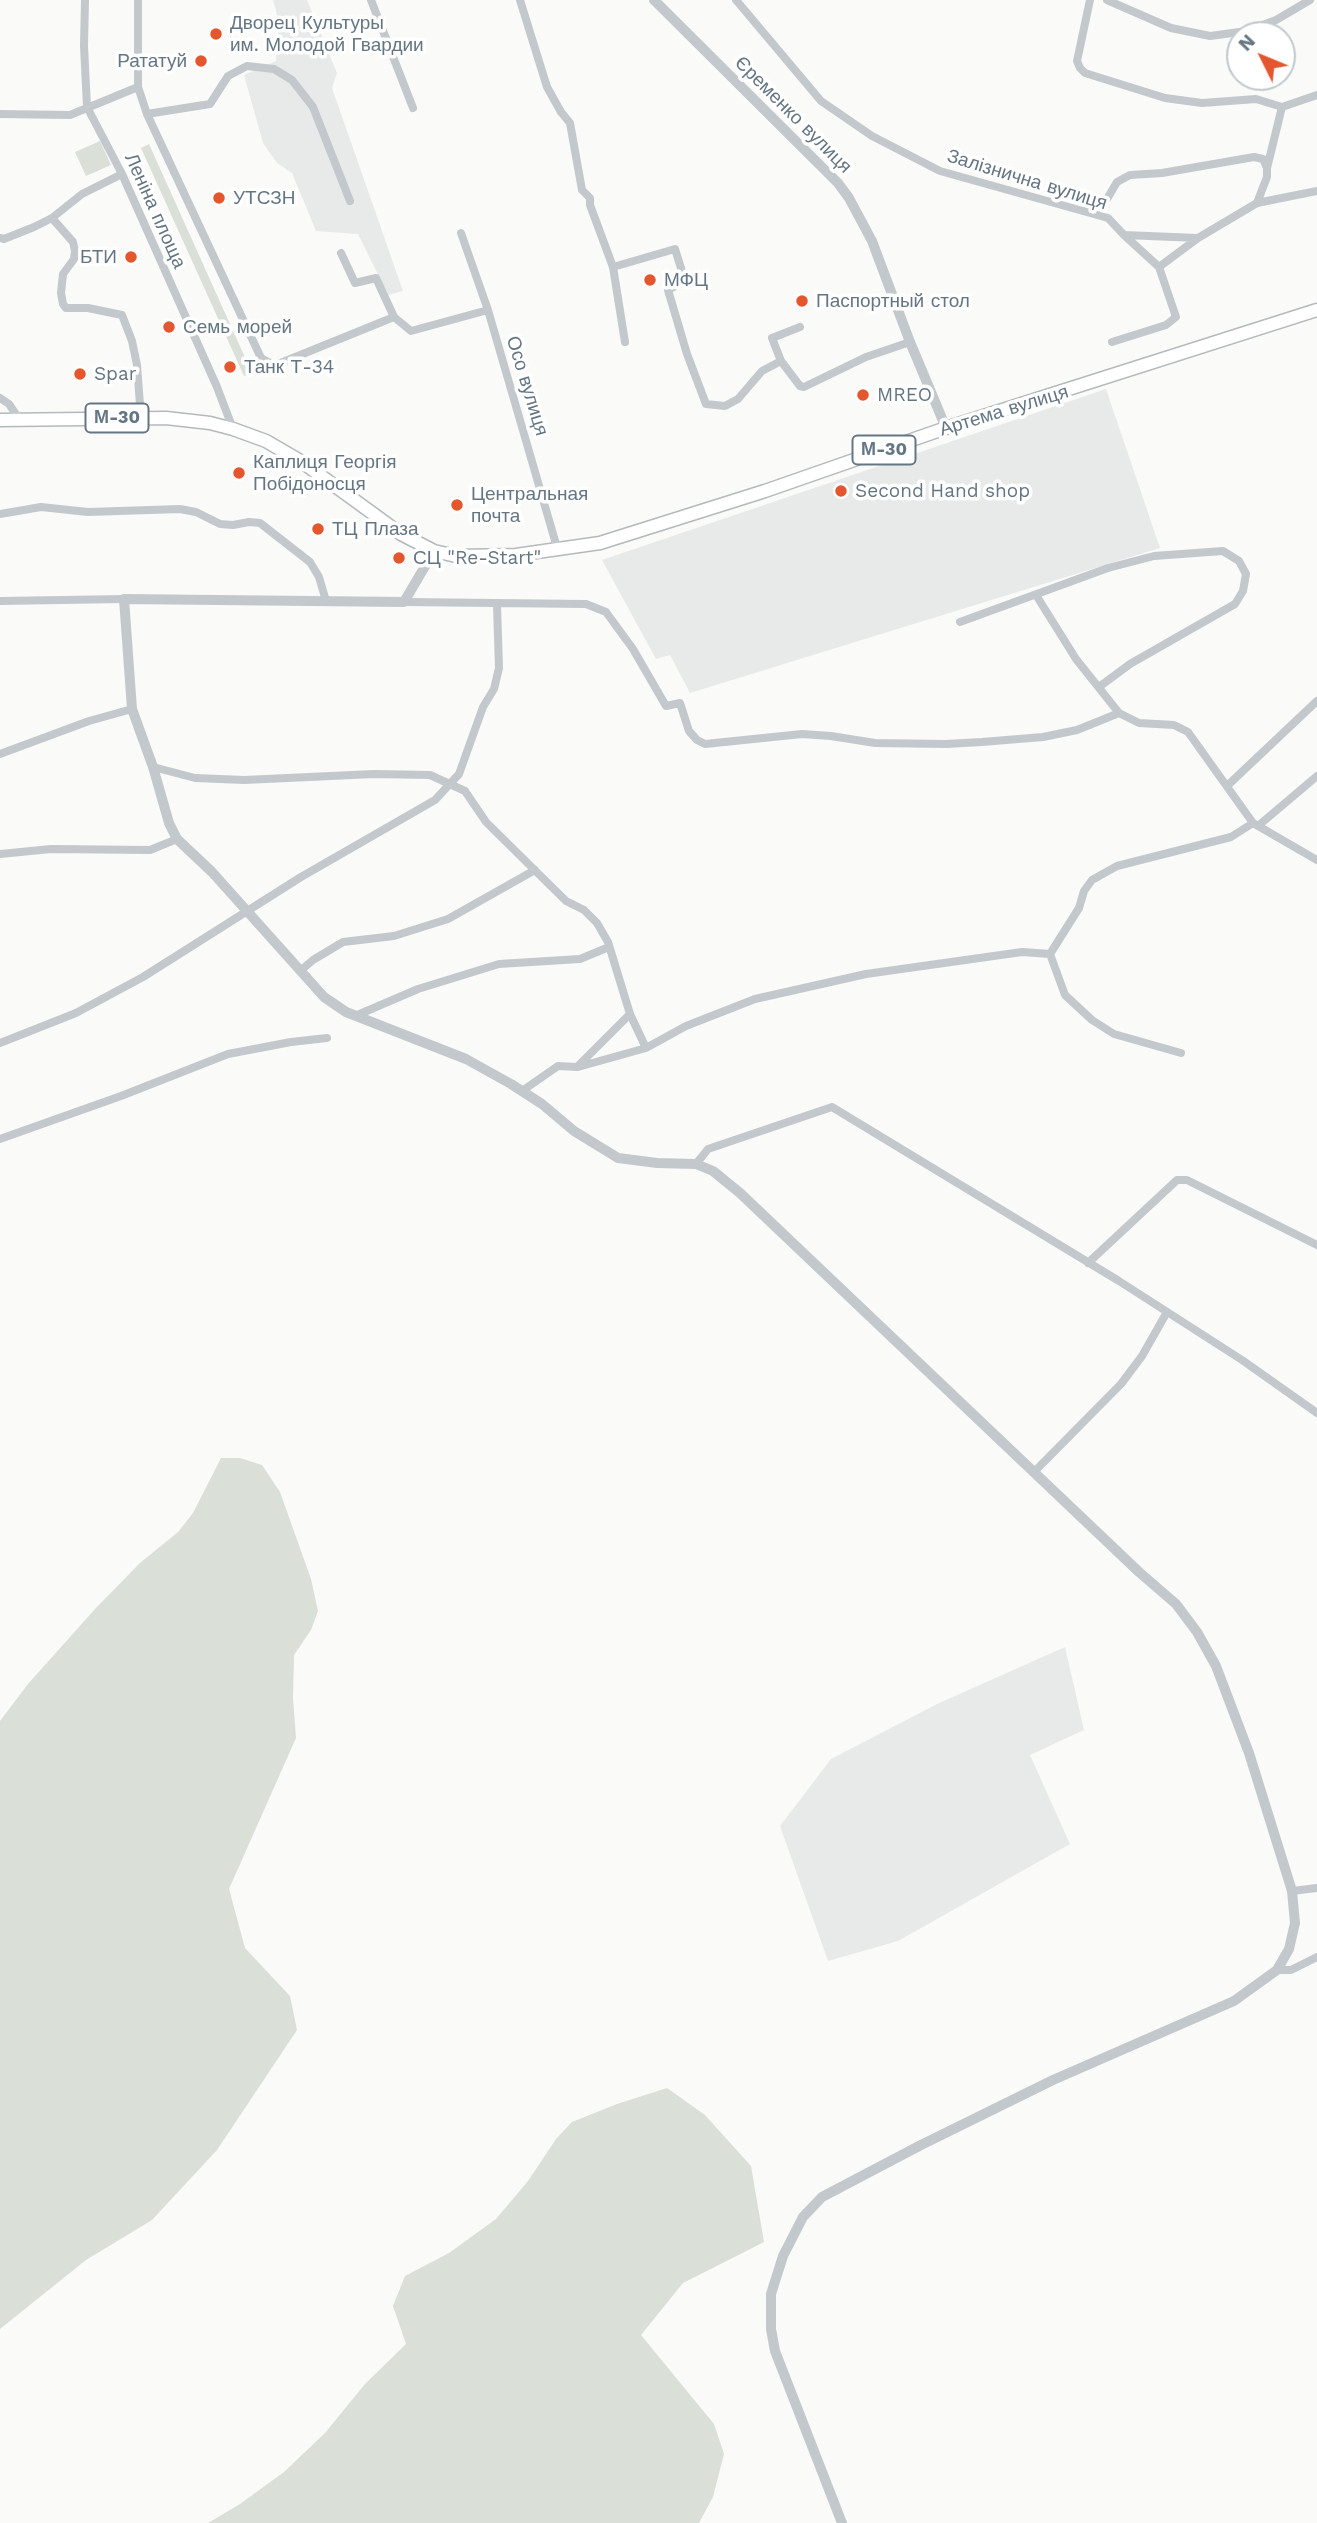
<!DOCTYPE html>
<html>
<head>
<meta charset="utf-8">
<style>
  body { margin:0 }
  #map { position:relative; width:1317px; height:2523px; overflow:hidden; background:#fafaf8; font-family:"Work Sans",sans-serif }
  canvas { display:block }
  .north { position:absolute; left:1226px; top:21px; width:70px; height:70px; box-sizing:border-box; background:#fff; border:2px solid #c1c8cd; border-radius:50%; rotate:313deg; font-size:19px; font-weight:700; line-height:28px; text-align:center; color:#657683 }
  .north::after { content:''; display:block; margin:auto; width:24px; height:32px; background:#e4572e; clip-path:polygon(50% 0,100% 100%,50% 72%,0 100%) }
</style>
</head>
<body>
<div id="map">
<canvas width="1317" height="2523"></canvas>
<div class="north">N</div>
</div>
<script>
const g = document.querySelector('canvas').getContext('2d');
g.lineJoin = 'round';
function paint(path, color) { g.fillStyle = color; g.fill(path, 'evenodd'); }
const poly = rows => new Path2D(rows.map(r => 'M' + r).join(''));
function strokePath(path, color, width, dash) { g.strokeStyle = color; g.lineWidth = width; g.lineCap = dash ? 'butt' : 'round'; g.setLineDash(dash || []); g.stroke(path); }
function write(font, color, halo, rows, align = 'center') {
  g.font = font + ' "Work Sans",sans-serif'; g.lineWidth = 7; g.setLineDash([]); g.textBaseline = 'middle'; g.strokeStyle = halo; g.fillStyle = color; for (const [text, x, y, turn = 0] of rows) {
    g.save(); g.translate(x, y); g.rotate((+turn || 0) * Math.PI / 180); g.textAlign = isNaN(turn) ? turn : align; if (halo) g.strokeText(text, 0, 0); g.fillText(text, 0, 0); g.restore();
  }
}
paint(poly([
  [273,0,307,0,337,73,332,88,403,291,388,295,358,234,316,231,292,173,277,163,263,143,244,75,276,61,279,22],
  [1106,389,1160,548,690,693,670,655,656,659,602,560],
  [1065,1647,1084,1730,1030,1755,1070,1844,898,1941,828,1961,780,1826,831,1759,937,1704]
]), '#e8e9e9');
paint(poly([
  [100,141,111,165,86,176,75,152],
  [149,144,252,373,244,376,141,148],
  [221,1458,240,1458,262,1465,280,1492,311,1579,318,1611,311,1630,294,1655,293,1698,296,1738,229,1889,245,1948,290,1996,297,2030,217,2150,152,2220,86,2260,0,2329,0,1721,28,1684,95,1609,140,1563,178,1532,193,1513],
  [667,2088,705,2115,751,2166,764,2242,683,2283,641,2335,714,2424,724,2454,713,2497,699,2523,208,2523,240,2504,284,2472,325,2433,365,2384,406,2344,393,2306,405,2276,449,2253,496,2219,528,2181,556,2139,572,2122,617,2104]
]), '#dadfd7');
const trunk = poly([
  [0,420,166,418,210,423,233,429,266,441,302,462,401,534,434,551,456,556,516,555,600,543,765,491,946,428,1317,310]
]);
strokePath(trunk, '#b4b9bd', 15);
strokePath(poly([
  [85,0,84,46,87,107,122,174,217,387,233,429],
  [138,0,138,87,147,114,261,358,273,365,278,364,394,317],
  [371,0,413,108],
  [520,0,547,87,561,112,570,123,582,190,590,198,590,205,613,267,625,342],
  [736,0,821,101,872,136,940,171,1108,218,1124,235,1198,238,1257,203,1317,191],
  [1090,0,1077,61,1080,68,1085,73,1165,98,1202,103,1256,99,1282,107,1317,95],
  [1107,0,1171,28,1210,36,1247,31,1276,20,1310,0],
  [0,114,70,115,138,87],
  [147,114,210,104,228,76,247,66,274,69,292,80,313,107,350,201],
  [1267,168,1282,107],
  [122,174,82,194,52,218,73,242,75,251,74,259,63,274,61,293,63,304,66,308,88,308,122,315,132,341,137,365,141,418],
  [1084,211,1107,199,1117,182,1130,175,1162,173,1254,157,1263,159,1267,168,1267,177,1257,203],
  [461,233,488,310,558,551],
  [1124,235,1159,267,1198,238],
  [0,238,4,239,34,227,52,218],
  [341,253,355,283,376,278,394,317,411,331,488,310],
  [613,267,675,249,685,281,668,290,687,354,706,404,725,406,738,399,762,371,781,361,772,338,800,327],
  [1112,342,1166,325,1176,317,1159,267],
  [781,361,800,386,804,387,866,357,910,342],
  [0,398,9,404,19,419],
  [0,514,41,507,88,512,180,509,196,512,220,524,233,525,249,522,260,523,310,562,319,577,326,601],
  [1036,595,1076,659,1119,713,1139,723,1174,725,1188,732,1253,823,1317,860],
  [0,601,124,599],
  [404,602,586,604,606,612,633,649,666,706,680,703,689,731,697,740,705,744,802,734,831,736,875,743,946,744,982,742,1043,737,1077,730,1119,713],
  [960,622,1108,568,1154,556,1223,551,1239,561,1246,574,1243,591,1235,604,1130,664,1099,687],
  [0,754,89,721,132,709],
  [153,767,195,778,244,780,374,774,430,775,465,791,486,822,566,901,584,910,597,923,608,942,630,1014,577,1067,558,1066,522,1091],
  [1227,786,1317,701],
  [1258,826,1317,776],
  [0,854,51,849,150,850,177,839],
  [1050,954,1065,995,1092,1020,1114,1034,1181,1053],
  [300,971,313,960,343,942,394,936,448,919,535,870],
  [630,1014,646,1048,686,1026,755,999,866,974,1022,952,1050,954,1079,908,1084,891,1092,880,1117,866,1231,837,1253,823],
  [355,1016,418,989,499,964,580,959,609,947],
  [0,1043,76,1013,143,977,301,877,435,800,459,774,483,707,494,689,499,668,497,605],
  [578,1067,646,1048],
  [0,1139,121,1096,228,1054,291,1042,327,1038],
  [696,1164,708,1149,832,1107,1119,1281,1242,1360,1317,1413],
  [1088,1263,1177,1180,1187,1180,1317,1245],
  [1034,1472,1121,1384,1142,1356,1167,1312],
  [1292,1891,1317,1888],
  [1277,1970,1291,1970,1317,1957]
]), '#c3c8cc', 8);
strokePath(poly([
  [654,0,838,183,849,198,872,241,910,342,946,428],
  [434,551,404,602,124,599,132,709,153,767,169,823,177,839,212,872,324,997,346,1012,466,1059,511,1084,542,1104,574,1131,618,1158,657,1163,696,1164,713,1171,740,1193,1139,1572,1176,1604,1197,1632,1216,1666,1249,1753,1292,1891,1295,1923,1289,1949,1277,1970,1234,2001,1053,2080,921,2145,822,2197,803,2217,783,2256,771,2294,771,2329,775,2351,842,2523]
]), '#c3c8cc', 10);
strokePath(trunk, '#fff', 12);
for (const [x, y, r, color] of [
  [216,34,7,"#e4572e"],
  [201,61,7,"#e4572e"],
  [219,198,7,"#e4572e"],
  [131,257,7,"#e4572e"],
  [650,280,7,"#e4572e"],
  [802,301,7,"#e4572e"],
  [169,327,7,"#e4572e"],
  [230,367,7,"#e4572e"],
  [80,374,7,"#e4572e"],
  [863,395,7,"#e4572e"],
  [239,473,7,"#e4572e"],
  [841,491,7,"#e4572e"],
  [457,505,7,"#e4572e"],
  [318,529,7,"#e4572e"],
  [399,558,7,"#e4572e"]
]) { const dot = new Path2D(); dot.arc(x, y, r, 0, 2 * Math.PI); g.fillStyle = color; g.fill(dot); strokePath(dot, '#fff', 2.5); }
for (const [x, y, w] of [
  [117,418,63],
  [884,450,63]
]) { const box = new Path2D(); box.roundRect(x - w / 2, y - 14.5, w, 29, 5); g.fillStyle = '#fff'; g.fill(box); strokePath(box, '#657683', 2); }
write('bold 18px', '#657683', null, [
  ["М-30",117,418],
  ["М-30",884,450]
]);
write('19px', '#657683', '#fff', [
  ["Дворец Культуры",230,23],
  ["им. Молодой Гвардии",230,45],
  ["Рататуй",187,61,"right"],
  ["УТСЗН",233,198],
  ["БТИ",117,257,"right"],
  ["МФЦ",664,280],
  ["Паспортный стол",816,301],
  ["Семь морей",183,327],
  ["Танк Т-34",244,367],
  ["Spar",94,374],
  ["MREO",877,395],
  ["Каплиця Георгія",253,462],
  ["Побідоносця",253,484],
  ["Second Hand shop",855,491],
  ["Центральная",471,494],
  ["почта",471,516],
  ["ТЦ Плаза",332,529],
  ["СЦ \"Re-Start\"",413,558]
], 'left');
write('19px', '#657683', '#fff', [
  ["Єременко вулиця",793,115,45],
  ["Залізнична вулиця",1027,180,17],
  ["Леніна площа",155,211,66],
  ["Осо вулиця",527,386,73],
  ["Артема вулиця",1004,411,-17]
]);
</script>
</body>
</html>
